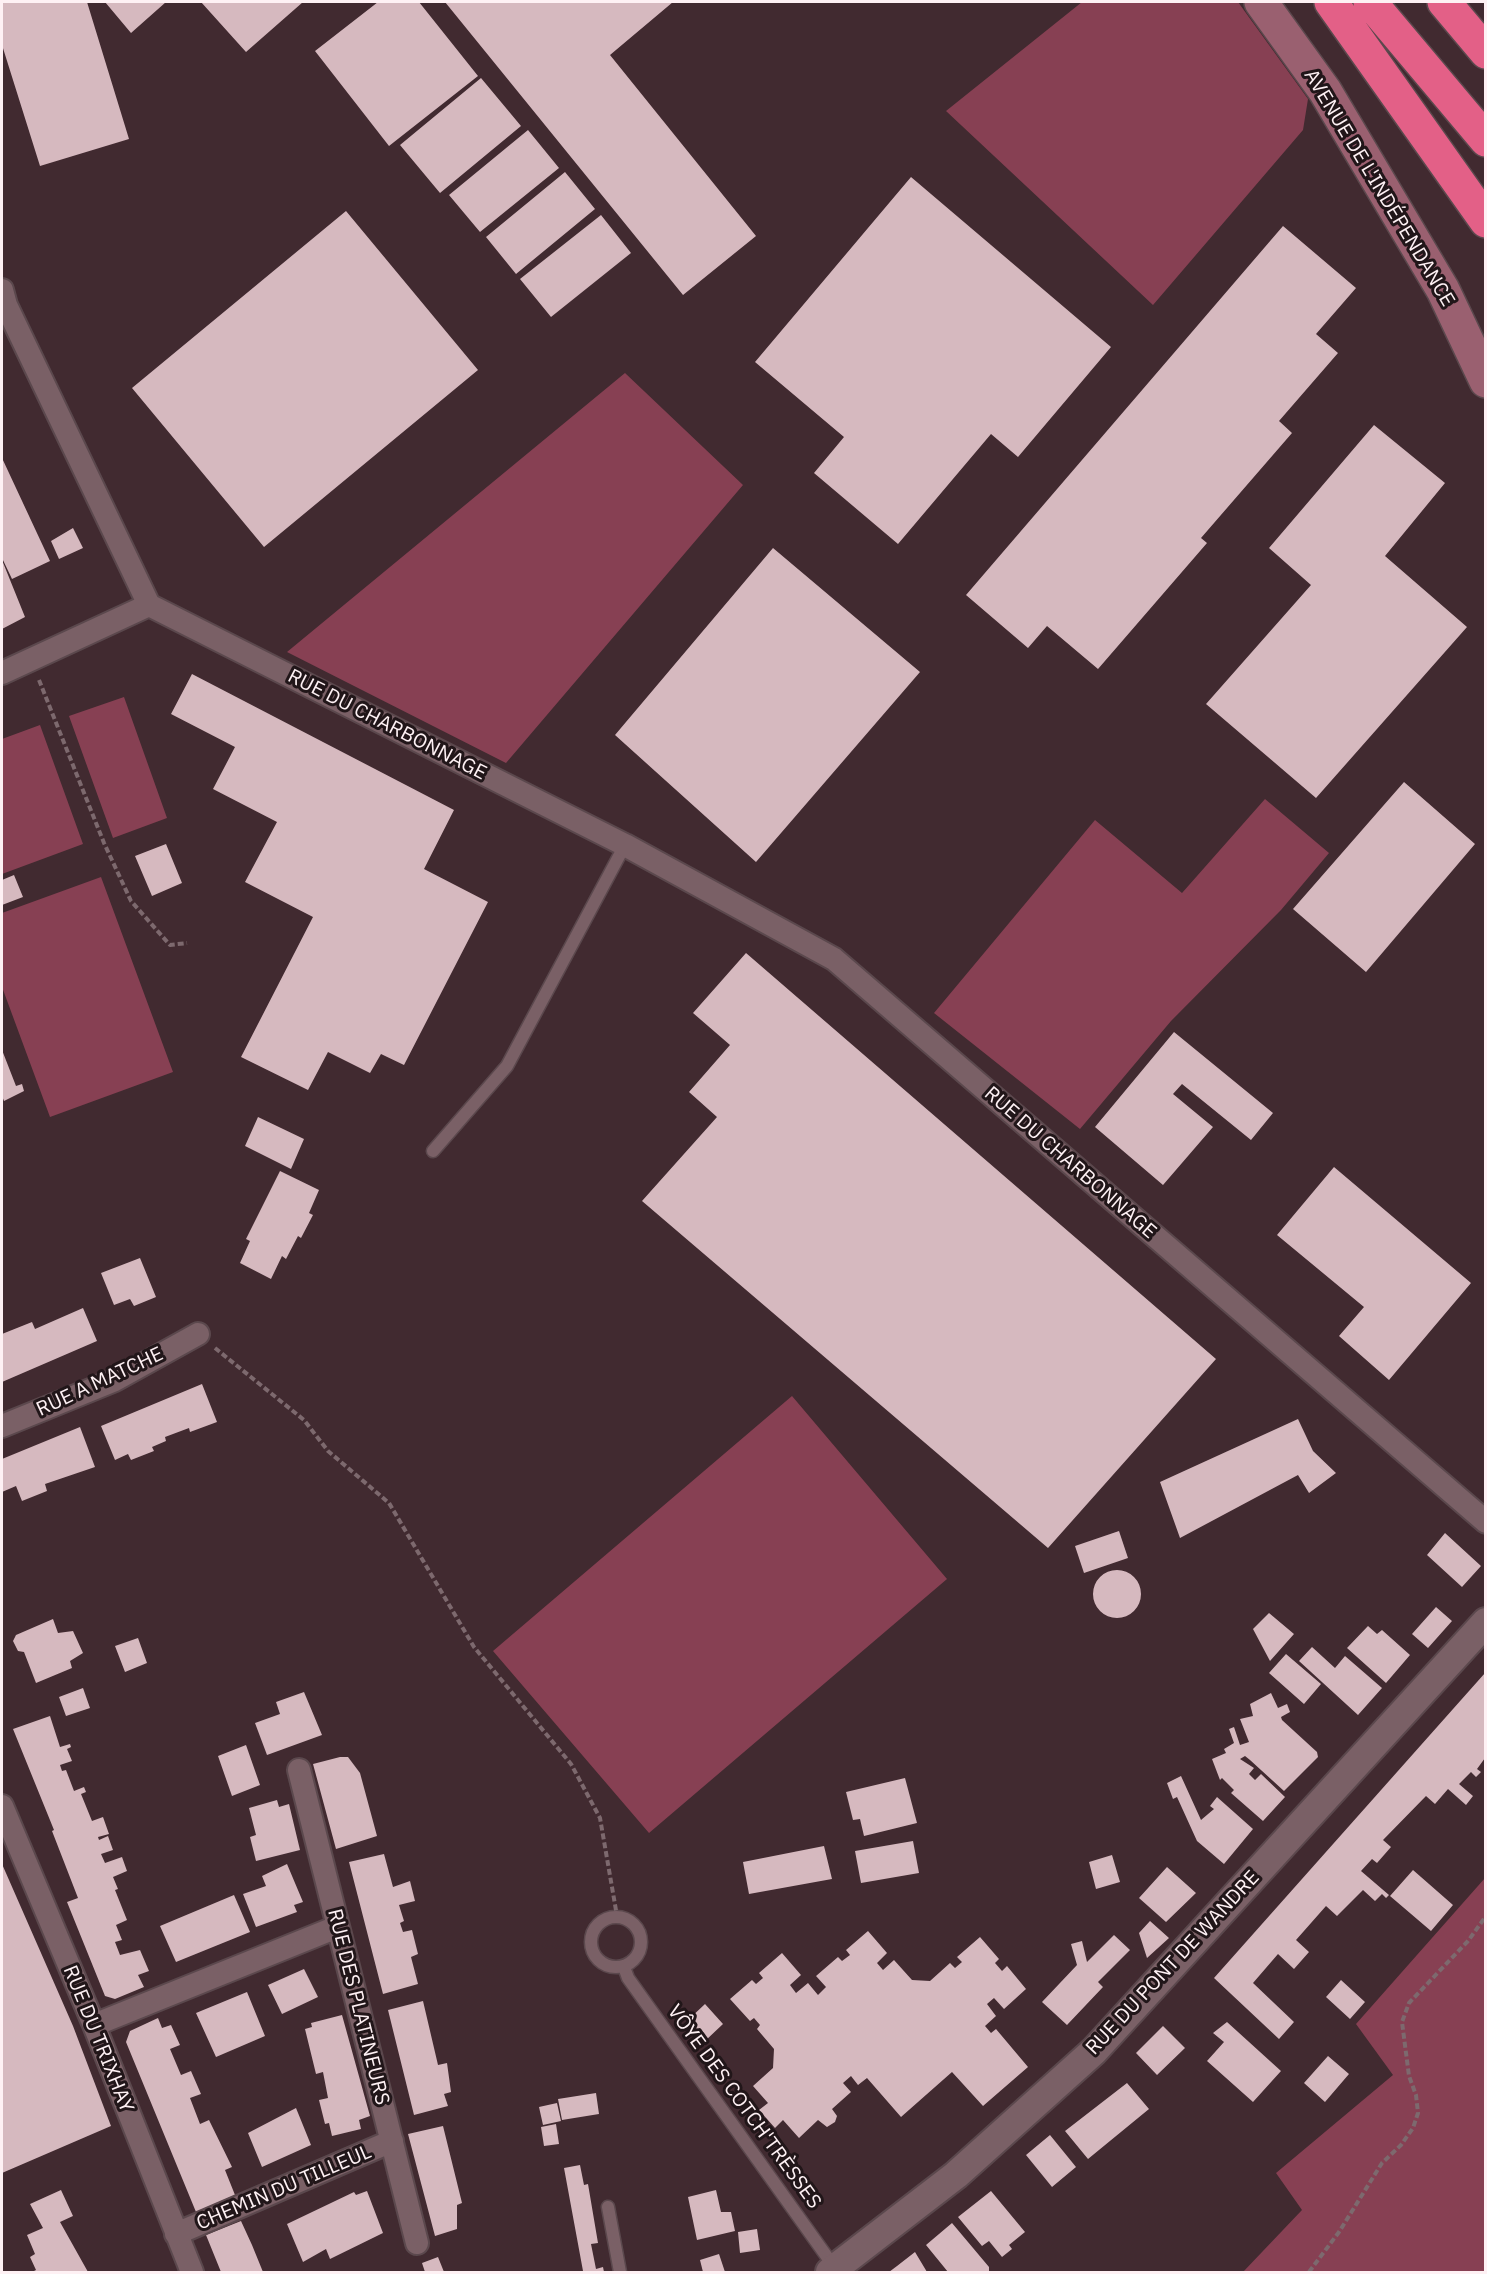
<!DOCTYPE html>
<html>
<head>
<meta charset="utf-8">
<style>
  body { margin:0 }
  #map { position:relative; width:1487px; height:2274px; overflow:hidden; background:#412a30; font-family:"IBM Plex Sans",sans-serif }
  canvas { display:block }
  .frame { position:absolute; inset:0; border:3px solid #fef1f4; pointer-events:none }
</style>
</head>
<body>
<div id="map">
<canvas width="1487" height="2274"></canvas>
<div class="frame"></div>
</div>
<script>
const g = document.querySelector('canvas').getContext('2d');
g.lineJoin = 'round';
function paint(path, color) { g.fillStyle = color; g.fill(path, 'evenodd'); }
const poly = rows => new Path2D(rows.map(r => 'M' + r).join(''));
function strokePath(path, color, width, dash) { g.strokeStyle = color; g.lineWidth = width; g.lineCap = dash ? 'butt' : 'round'; g.setLineDash(dash || []); g.stroke(path); }
function write(font, color, halo, rows, align = 'center') {
  g.font = font + ' "IBM Plex Sans",sans-serif'; g.lineWidth = 6; g.setLineDash([]); g.textBaseline = 'middle'; g.strokeStyle = halo; g.fillStyle = color; for (const [text, x, y, turn = 0] of rows) {
    g.save(); g.translate(x, y); g.rotate((+turn || 0) * Math.PI / 180); g.textAlign = isNaN(turn) ? turn : align; if (halo) g.strokeText(text, 0, 0); g.fillText(text, 0, 0); g.restore();
  }
}
paint(poly([
  [1082,2,1238,2,1308,99,1303,130,1153,305,946,111],
  [625,373,743,485,506,763,287,652],
  [124,697,167,818,113,838,69,716],
  [40,725,83,844,2,874,2,739],
  [1265,799,1329,853,1281,910,1171,1021,1080,1129,934,1013,1095,820,1182,893],
  [101,877,173,1072,50,1117,2,987,2,913],
  [792,1396,947,1579,649,1833,493,1651],
  [1485,1878,1485,2272,1243,2272,1302,2210,1276,2173,1393,2075,1356,2024]
]), '#874053');
paint(poly([
  [2,2,87,2,129,139,40,166,2,45],
  [105,2,166,2,131,33],
  [201,2,303,2,246,52],
  [378,2,419,2,478,76,389,146,315,51],
  [445,2,673,2,610,55,756,236,683,295],
  [481,78,521,126,440,193,400,145],
  [528,130,559,168,480,232,449,195],
  [565,172,595,209,516,274,486,237],
  [911,177,1111,347,1018,457,991,434,898,544,814,473,844,437,755,362],
  [346,211,478,370,264,547,132,388],
  [601,215,631,253,551,317,520,279],
  [1283,226,1356,288,1316,334,1338,353,1279,421,1292,433,1201,538,1207,543,1098,669,1047,626,1028,648,966,595],
  [1374,425,1445,483,1385,556,1467,627,1316,798,1206,704,1311,585,1269,548],
  [2,458,50,561,12,579,2,558],
  [73,528,83,548,59,559,51,541],
  [773,548,920,672,756,862,615,735],
  [2,560,25,617,2,629],
  [192,674,454,810,424,869,488,902,404,1065,381,1054,370,1073,328,1052,308,1090,241,1057,313,917,245,882,277,822,213,789,235,747,171,714],
  [1404,782,1475,844,1366,972,1293,909],
  [166,844,182,883,152,896,135,856],
  [14,875,23,897,2,905,2,880],
  [746,953,1216,1359,1048,1548,642,1201,717,1117,689,1092,730,1045,693,1013],
  [1174,1032,1273,1113,1251,1140,1182,1084,1173,1094,1213,1127,1163,1185,1095,1127],
  [2,1050,16,1086,22,1084,24,1091,4,1101,2,1096],
  [258,1117,304,1139,291,1169,245,1146],
  [1334,1167,1471,1283,1389,1380,1339,1336,1364,1307,1277,1235],
  [280,1171,319,1190,309,1213,313,1215,301,1238,298,1236,286,1259,282,1256,271,1279,240,1263,250,1241,246,1239],
  [140,1258,156,1297,134,1306,130,1299,114,1305,101,1273],
  [83,1308,97,1341,2,1382,2,1334,32,1322,35,1329],
  [202,1384,217,1422,190,1432,189,1428,165,1437,166,1441,152,1447,154,1451,131,1460,128,1454,115,1460,101,1426],
  [1298,1419,1313,1451,1336,1473,1309,1493,1298,1475,1180,1538,1160,1482],
  [80,1427,95,1467,45,1484,47,1491,22,1501,16,1486,2,1492,2,1459],
  [1119,1531,1128,1558,1084,1573,1075,1546],
  [1445,1533,1481,1566,1462,1587,1427,1555],
  '1093 1594a24 24 0 1 1 48 0a24 24 0 1 1-48 0Z',
  [1436,1607,1452,1621,1428,1648,1412,1634],
  [1269,1613,1294,1634,1270,1661,1253,1629],
  [53,1619,58,1633,73,1631,83,1653,70,1661,72,1668,36,1683,24,1652,18,1651,13,1641,16,1635],
  [1368,1626,1377,1634,1382,1630,1410,1655,1386,1683,1347,1648],
  [138,1638,147,1663,125,1672,115,1646],
  [1312,1647,1335,1668,1345,1656,1382,1688,1358,1715,1299,1661],
  [1286,1654,1321,1684,1304,1704,1269,1673],
  [1485,1673,1485,1758,1477,1769,1481,1772,1476,1777,1471,1772,1459,1784,1473,1796,1466,1805,1448,1789,1435,1804,1426,1796,1383,1840,1391,1847,1377,1863,1372,1859,1361,1871,1389,1895,1386,1898,1382,1894,1375,1901,1363,1890,1337,1916,1326,1906,1296,1940,1309,1952,1294,1969,1278,1954,1253,1983,1294,2022,1279,2039,1214,1978],
  [83,1688,90,1708,66,1716,59,1697],
  [304,1692,322,1735,267,1755,255,1723,280,1714,276,1702],
  [1271,1693,1278,1708,1287,1704,1290,1712,1281,1717,1282,1720,1317,1752,1318,1757,1284,1791,1250,1760,1245,1756,1240,1759,1254,1768,1249,1774,1255,1780,1261,1774,1285,1797,1263,1821,1231,1793,1234,1790,1222,1778,1220,1780,1212,1759,1226,1753,1224,1749,1234,1743,1229,1729,1234,1727,1240,1745,1249,1742,1240,1719,1253,1716,1250,1704],
  [50,1716,60,1747,70,1744,71,1747,67,1749,72,1761,60,1765,62,1771,66,1770,74,1791,84,1787,86,1792,81,1794,92,1821,103,1817,109,1834,98,1837,99,1840,108,1836,113,1850,101,1854,105,1863,122,1857,127,1871,113,1877,118,1889,115,1890,127,1920,116,1925,122,1940,115,1942,120,1955,140,1950,149,1971,138,1975,144,1987,115,1999,105,1996,67,1902,78,1898,52,1831,54,1830,13,1729],
  [246,1745,260,1785,232,1796,218,1756],
  [340,1757,348,1757,360,1773,377,1836,336,1849,313,1764],
  [1181,1776,1201,1820,1214,1809,1210,1806,1217,1797,1253,1829,1224,1864,1197,1841,1177,1797,1173,1799,1167,1783],
  [905,1778,917,1823,864,1836,860,1819,853,1820,846,1792],
  [277,1800,279,1807,289,1804,300,1850,256,1861,250,1837,256,1835,249,1808],
  [913,1841,919,1873,861,1883,855,1851],
  [824,1846,832,1879,749,1894,743,1862],
  [384,1854,393,1887,410,1881,415,1901,399,1905,404,1921,400,1923,403,1932,412,1930,418,1954,411,1957,418,1984,383,1994,349,1862],
  [1112,1855,1120,1882,1096,1889,1089,1862],
  [2,1864,73,2026,111,2126,2,2173],
  [287,1864,303,1902,294,1905,297,1912,256,1927,243,1894,266,1886,262,1876],
  [1167,1867,1196,1893,1166,1922,1139,1898],
  [1413,1870,1453,1905,1431,1931,1390,1896],
  [234,1895,250,1932,176,1962,160,1926],
  [1150,1921,1169,1938,1147,1958,1139,1933],
  [868,1931,887,1953,877,1963,883,1970,894,1960,912,1980,930,1981,950,1963,955,1968,962,1962,957,1957,980,1937,999,1959,995,1963,1002,1971,1007,1966,1026,1989,1004,2009,994,1998,987,2004,996,2016,985,2026,991,2033,996,2029,1028,2067,983,2106,952,2072,901,2117,867,2078,858,2085,851,2076,843,2083,851,2092,832,2109,837,2116,835,2122,827,2127,818,2120,799,2138,783,2120,775,2128,759,2110,768,2103,753,2086,773,2068,774,2049,757,2029,760,2025,754,2018,750,2021,730,1999,752,1980,756,1984,763,1978,759,1973,782,1953,801,1975,790,1985,796,1993,808,1983,818,1995,826,1987,816,1976,838,1957,842,1961,850,1955,846,1950],
  [1114,1935,1130,1950,1098,1982,1103,1987,1067,2025,1042,2002,1077,1965,1071,1944,1082,1941,1087,1962],
  [304,1969,318,1997,282,2014,268,1985],
  [1341,1980,1365,2002,1350,2019,1326,1997],
  [247,1992,265,2036,216,2057,196,2013],
  [423,2001,438,2065,447,2063,451,2092,444,2094,448,2106,414,2115,388,2010],
  [705,2004,723,2024,705,2041,687,2021],
  [342,2015,370,2116,359,2120,361,2129,332,2136,329,2123,325,2124,319,2100,328,2098,323,2072,316,2074,305,2029,312,2027,311,2023],
  [158,2018,162,2028,171,2025,180,2045,170,2049,181,2075,191,2071,201,2094,190,2098,200,2124,209,2120,232,2167,225,2170,235,2195,196,2212,126,2042,130,2031],
  [1227,2022,1281,2071,1253,2102,1207,2061,1224,2042,1213,2033],
  [1163,2026,1185,2048,1157,2075,1136,2053],
  [1328,2056,1349,2074,1325,2102,1304,2083],
  [1127,2083,1149,2109,1088,2159,1065,2131],
  [596,2093,599,2114,562,2120,558,2099],
  [557,2103,561,2121,543,2125,539,2107],
  [296,2108,311,2145,262,2167,248,2133],
  [556,2124,559,2144,544,2146,541,2127],
  [443,2126,462,2203,457,2205,457,2229,435,2236,408,2134],
  [1050,2135,1076,2167,1052,2187,1026,2155],
  [580,2165,584,2185,588,2184,598,2243,591,2244,596,2269,603,2267,604,2272,583,2271,564,2168],
  [61,2190,73,2216,60,2222,88,2272,32,2272,36,2270,30,2257,35,2254,27,2235,43,2228,30,2204],
  [716,2190,721,2212,731,2212,735,2231,697,2240,688,2197],
  [367,2191,383,2233,330,2259,326,2249,303,2262,287,2224,354,2192,356,2195],
  [991,2191,1025,2232,1009,2245,1012,2249,1002,2257,989,2241,982,2246,958,2217],
  [241,2221,252,2245,263,2272,221,2272,206,2235],
  [952,2223,989,2267,989,2272,948,2272,926,2245],
  [757,2229,760,2250,740,2253,738,2232],
  [915,2252,927,2272,889,2272,897,2266],
  [719,2254,725,2272,703,2272,700,2260],
  [438,2257,444,2272,425,2272,422,2263]
]), '#d6b9bf');
const service = poly([
  [433,1151,507,1066,625,845],
  '591 1942a25 25 0 1 1 50 0a25 25 0 1 1-50 0Z',
  [624,1967,628,1978,835,2268],
  [608,2207,620,2272]
]);
const minor = poly([
  [2,290,6,305,149,605,625,845,834,959,1486,1522],
  [2,673,149,605],
  [2,1426,115,1380,198,1334],
  [299,1770,417,2243],
  [2,1806,94,2025,192,2272],
  [94,2025,337,1927],
  [176,2234,392,2141]
]);
const tertiary = poly([
  [830,2272,956,2175,1094,2051,1486,1622]
]);
const secondary = poly([
  [1261,2,1325,91,1443,290,1486,381]
]);
const motorway = poly([
  [1331,2,1486,221],
  [1370,2,1486,140],
  [1444,2,1486,52]
]);
strokePath(service, '#5b484d', 15);
strokePath(minor, '#5b484d', 26);
strokePath(tertiary, '#5b484d', 32);
strokePath(secondary, '#5b484d', 36);
strokePath(motorway, '#5b484d', 36);
strokePath(poly([
  [39,680,104,843,131,901,170,945,187,943],
  [215,1348,304,1420,328,1451,389,1503,474,1647,571,1764,600,1818,617,1916],
  [1309,2272,1339,2232,1382,2163,1401,2145,1413,2128,1418,2113,1416,2095,1409,2076,1402,2022,1409,2003,1468,1941,1486,1916]
]), '#7d696e', 4, [6, 3]);
strokePath(service, '#7a6066', 12);
strokePath(minor, '#7a6066', 22);
strokePath(tertiary, '#7a6066', 28);
strokePath(secondary, '#9a6070', 33);
strokePath(motorway, '#e36087', 33);
write('20px', '#fef1f4', '#211619', [
  ["AVENUE DE L'INDÉPENDANCE",1379,188,59],
  ["RUE DU CHARBONNAGE",387,725,27],
  ["RUE DU CHARBONNAGE",1070,1163,41],
  ["RUE A MATCHE",100,1382,-25],
  ["RUE DU PONT DE WANDRE",1173,1963,-47],
  ["RUE DES PLATINEURS",358,2007,76],
  ["RUE DU TRIXHAY",98,2039,68],
  ["VÔYE DES COTCH'TRÈSSES",744,2107,54],
  ["CHEMIN DU TILLEUL",284,2188,-23]
]);
</script>
</body>
</html>
